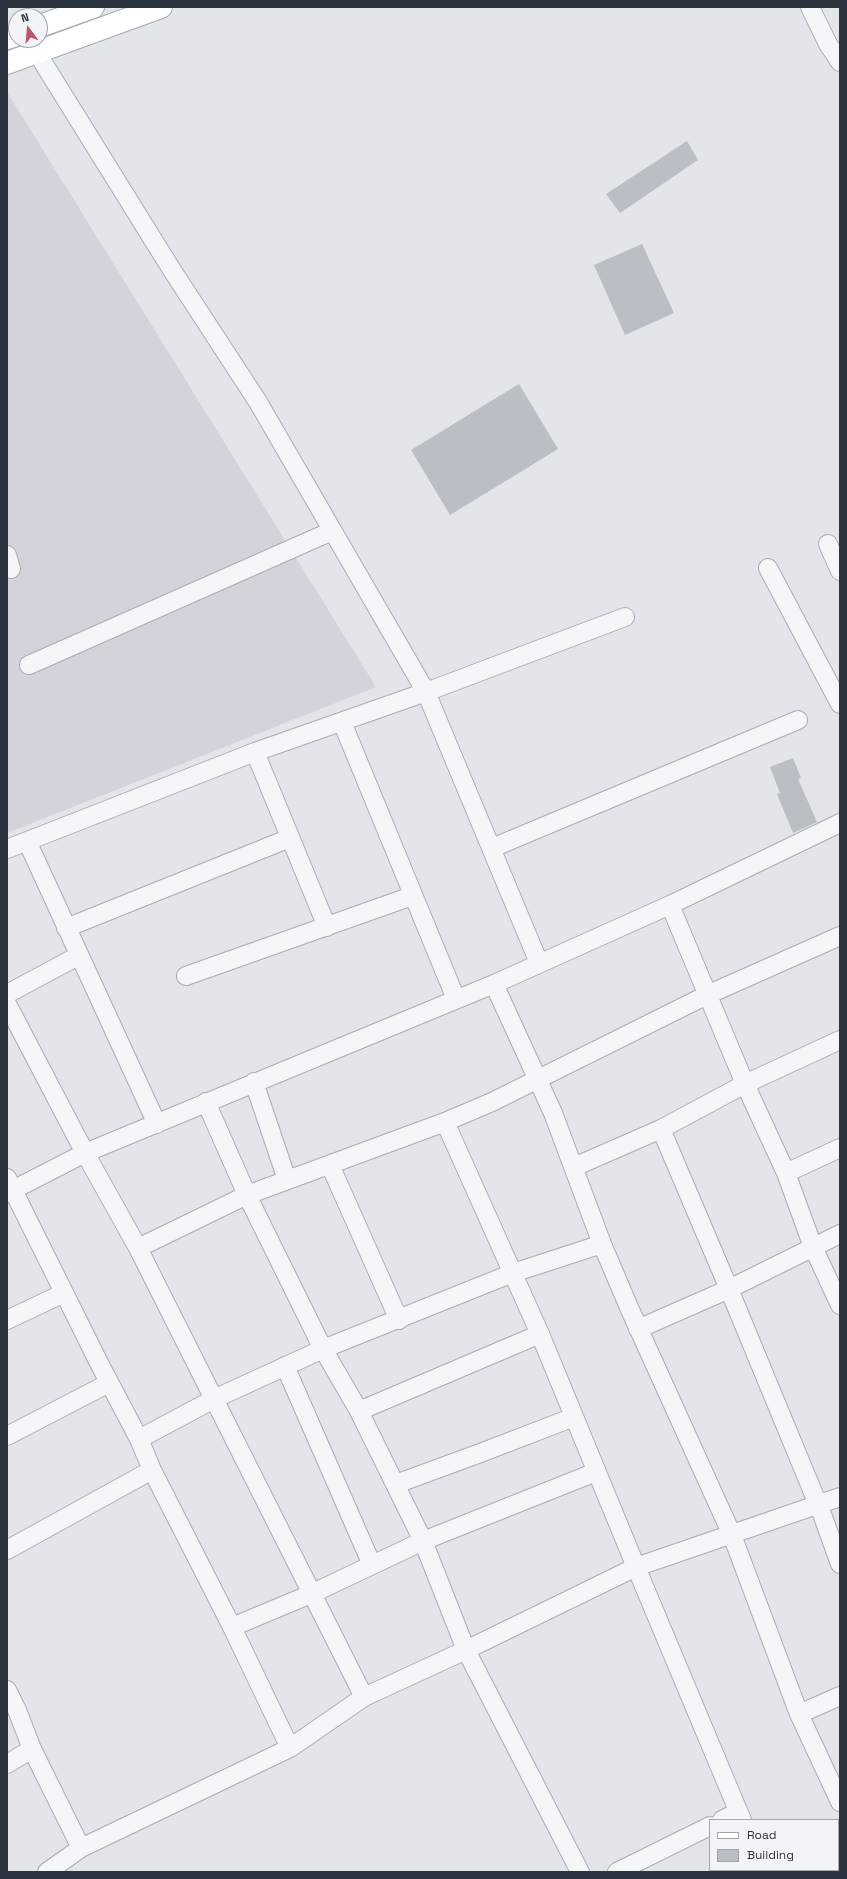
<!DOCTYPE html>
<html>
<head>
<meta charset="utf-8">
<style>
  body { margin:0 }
  #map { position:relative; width:847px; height:1879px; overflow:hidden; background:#e2e5e9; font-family:"Space Grotesk",sans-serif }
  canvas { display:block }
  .frame { position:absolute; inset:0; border:8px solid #2c343f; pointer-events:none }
  .legend { position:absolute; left:709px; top:1819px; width:130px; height:52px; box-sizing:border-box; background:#f2f4f7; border:1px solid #a3a7ad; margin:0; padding:5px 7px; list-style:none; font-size:12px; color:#2c343f }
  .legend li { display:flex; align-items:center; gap:8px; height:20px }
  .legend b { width:20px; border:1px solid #a3a7ad }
  .north { position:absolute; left:8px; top:8px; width:40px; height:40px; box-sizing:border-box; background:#f2f4f7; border:1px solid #a3a7ad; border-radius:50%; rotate:344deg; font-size:11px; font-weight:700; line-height:16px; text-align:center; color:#2c343f }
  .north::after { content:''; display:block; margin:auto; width:14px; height:18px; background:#c0556a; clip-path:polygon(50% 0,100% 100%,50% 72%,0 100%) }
</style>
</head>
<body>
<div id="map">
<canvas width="847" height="1879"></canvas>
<div class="frame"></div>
<ul class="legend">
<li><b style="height:5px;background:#fff"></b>Road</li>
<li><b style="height:11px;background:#babfc5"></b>Building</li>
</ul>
<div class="north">N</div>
</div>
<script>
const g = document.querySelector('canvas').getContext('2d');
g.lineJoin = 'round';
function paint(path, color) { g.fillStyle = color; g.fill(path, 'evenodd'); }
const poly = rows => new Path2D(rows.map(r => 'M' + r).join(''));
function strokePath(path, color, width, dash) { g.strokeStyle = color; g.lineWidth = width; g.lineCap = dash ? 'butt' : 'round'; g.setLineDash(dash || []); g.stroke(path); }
paint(poly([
  [7,92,376,687,7,833]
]), '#d1d4db');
paint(poly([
  [687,141,698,160,620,213,606,194],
  [642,244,674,313,625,335,594,265],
  [519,384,558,449,450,515,411,450],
  [793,758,801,778,798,779,817,822,793,833,777,794,780,793,770,767]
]), '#babfc5');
const minor = poly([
  [810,7,828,44,840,62],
  [29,40,170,267,258,402,426,692,539,963],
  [828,544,840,571],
  [7,555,11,569],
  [768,568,840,704],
  [29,665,332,531],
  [342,722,456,999],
  [27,841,157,1124],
  [492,848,798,720],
  [7,849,255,752],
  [670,905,745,1084,786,1173,813,1247,840,1305],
  [327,927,255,752,426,692,625,617],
  [66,928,290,838],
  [186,976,412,896],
  [494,984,553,1113,602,1244,631,1312,732,1535,799,1714,840,1802],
  [7,994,78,956],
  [7,1004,85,1153,138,1248,364,1697],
  [254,1082,287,1180],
  [206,1102,247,1195,323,1349,359,1411],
  [445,1122,540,1334,636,1567,840,1497],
  [661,1129,729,1289,822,1514,840,1564],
  [330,1165,399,1320],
  [574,1167,661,1129,745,1084,840,1040],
  [786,1173,840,1148],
  [7,1178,99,1363,139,1439,152,1470,232,1627,290,1748],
  [7,1193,85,1153,494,984,670,905,840,823],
  [138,1248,247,1195,445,1122,492,1102,707,995,840,936],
  [7,1320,64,1293],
  [638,1329,729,1289,840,1234],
  [285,1366,372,1565],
  [7,1436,109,1383],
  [139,1439,214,1399,323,1349,513,1273,602,1244],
  [396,1484,483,1452,574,1417],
  [7,1550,152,1470],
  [232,1627,311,1594,423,1541,596,1472],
  [7,1690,17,1710,32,1749,81,1848],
  [799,1714,840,1696],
  [7,1764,32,1749],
  [722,1820,738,1812],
  [765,1870,766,1872],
  [47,1872,81,1848,290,1748,364,1697,466,1650,423,1541,359,1411,540,1334],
  [580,1872,466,1650,636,1567,742,1820],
  [617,1872,710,1826]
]);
const major = poly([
  [40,26,93,7],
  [7,38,16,35],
  [7,63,161,7]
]);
strokePath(minor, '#a8acb3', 20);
strokePath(major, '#a3aab3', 24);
strokePath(minor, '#f4f6f8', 18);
strokePath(major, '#fff', 22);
</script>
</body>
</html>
